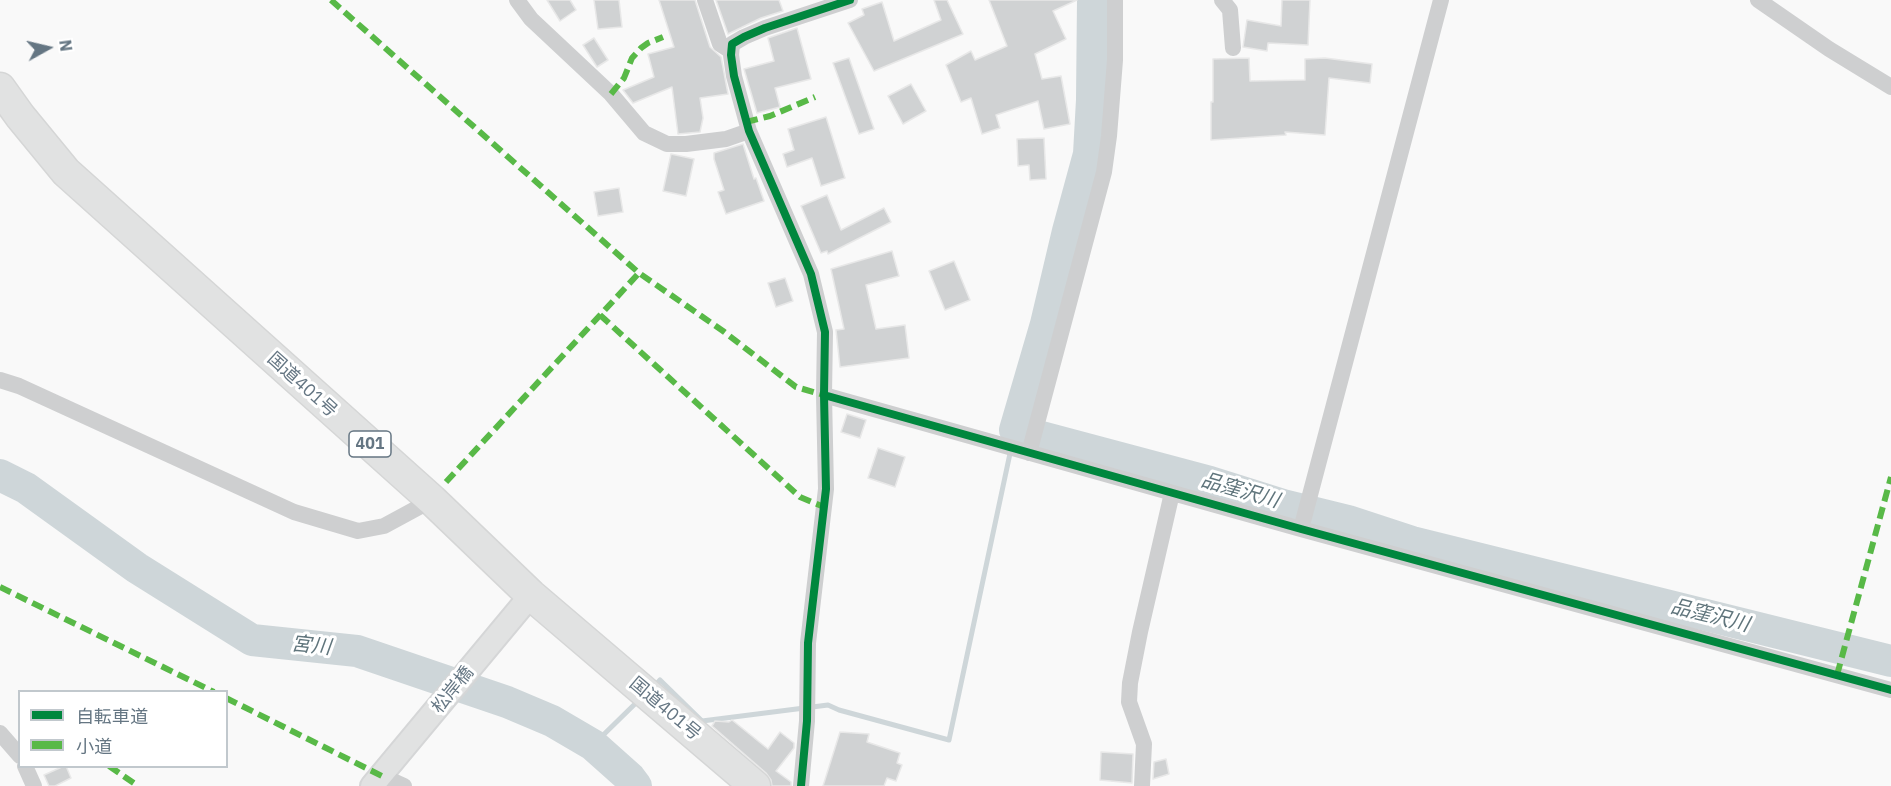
<!DOCTYPE html>
<html>
<head>
<meta charset="utf-8">
<style>
  body { margin:0 }
  #map { position:relative; width:1891px; height:786px; overflow:hidden; background:#f9f9f9; font-family:"IBM Plex Sans","Noto Sans JP",sans-serif }
  canvas { display:block }
  .legend { position:absolute; left:18px; top:690px; width:210px; height:78px; box-sizing:border-box; background:#fff; border:2px solid #c1c8cd; margin:0; padding:8px 10px; list-style:none; font-size:18px; color:#657683 }
  .legend li { display:flex; align-items:center; gap:12px; height:30px }
  .legend b { width:30px; border:2px solid #c1c8cd }
  .north { position:absolute; left:18px; top:18px; width:60px; height:60px; -webkit-text-stroke:4px #fff; paint-order:stroke; rotate:82deg; font-size:16px; font-weight:700; line-height:24px; text-align:center; color:#657683 }
  .north::after { content:''; display:block; margin:auto; width:21px; height:27px; background:#657683; clip-path:polygon(50% 0,100% 100%,50% 72%,0 100%) }
</style>
</head>
<body>
<div id="map">
<canvas width="1891" height="786"></canvas>
<ul class="legend">
<li><b style="height:8px;background:#00873e"></b>自転車道</li>
<li><b style="height:8px;background:#58b947"></b>小道</li>
</ul>
<div class="north">N</div>
</div>
<script>
const g = document.querySelector('canvas').getContext('2d');
g.lineJoin = 'round';
const poly = rows => new Path2D(rows.map(r => 'M' + r).join(''));
function strokePath(path, color, width, dash) { g.strokeStyle = color; g.lineWidth = width; g.lineCap = dash ? 'butt' : 'round'; g.setLineDash(dash || []); g.stroke(path); }
function paint(path, color) { g.fillStyle = color; g.fill(path, 'evenodd'); }
function write(font, color, halo, rows, align = 'center') {
  g.font = font + ' "IBM Plex Sans","Noto Sans JP",sans-serif'; g.lineWidth = 6; g.setLineDash([]); g.textBaseline = 'middle'; g.strokeStyle = halo; g.fillStyle = color; for (const [text, x, y, turn = 0] of rows) {
    g.save(); g.translate(x, y); g.rotate((+turn || 0) * Math.PI / 180); g.textAlign = isNaN(turn) ? turn : align; if (halo) g.strokeText(text, 0, 0); g.fillText(text, 0, 0); g.restore();
  }
}
strokePath(poly([
  [654,687,660,680,702,721,828,705,839,710,949,740,1015,430],
  [593,745,640,699]
]), '#ced6d9', 5);
strokePath(poly([
  [1093,0,1092,100,1089,154,1068,231,1046,324,1015,430,1210,482,1283,505,1348,521,1412,542,1891,661],
  [0,475,26,488,137,568,252,640,357,651,507,702,552,721,593,745,630,778,636,786]
]), '#ced6d9', 32);
const building = poly([
  [547,0,570,0,576,10,560,21,547,0],
  [594,0,619,0,622,27,598,29,594,0],
  [659,0,695,0,710,47,721,57,728,94,700,98,703,118,700,132,678,134,672,87,633,103,623,90,654,77,648,54,674,47,659,0],
  [716,0,779,0,783,11,761,18,728,34,716,0],
  [934,0,947,0,963,34,874,71,848,23,864,15,862,9,882,2,894,41,941,20,934,0],
  [989,0,1077,0,1053,11,1066,39,1035,54,1042,79,1061,76,1070,124,1044,129,1038,101,996,115,1000,128,982,134,971,98,961,102,946,65,971,51,975,60,1007,46,989,0],
  [1282,0,1310,0,1308,45,1268,43,1267,51,1243,47,1247,20,1281,26,1282,0],
  [797,28,811,79,775,88,780,107,757,113,744,69,774,61,768,38,797,28],
  [594,38,608,60,597,67,583,45,594,38],
  [849,58,874,129,859,134,833,63,849,58],
  [1249,58,1250,81,1305,80,1305,59,1325,58,1372,64,1370,83,1329,78,1325,135,1285,132,1286,135,1211,140,1211,102,1213,102,1213,59,1249,58],
  [911,84,926,111,903,124,888,96,911,84],
  [826,117,845,178,821,186,812,158,787,167,783,154,794,150,788,129,826,117],
  [1044,138,1046,179,1030,180,1029,165,1018,166,1017,139,1044,138],
  [743,144,754,179,756,178,764,201,726,214,718,192,724,190,714,159,714,153,743,144],
  [671,154,694,159,686,196,663,191,671,154],
  [619,188,623,212,598,216,594,192,619,188],
  [827,195,841,230,884,208,891,222,828,254,827,251,821,253,801,206,827,195],
  [892,251,899,276,866,285,876,329,905,325,909,358,840,367,836,330,844,329,831,269,892,251],
  [954,261,970,300,945,310,929,271,954,261],
  [785,278,793,301,776,307,768,283,785,278],
  [847,414,866,420,860,438,841,432,847,414],
  [878,448,905,457,895,487,868,478,878,448],
  [732,720,768,749,780,732,794,743,794,748,776,771,791,782,791,786,772,786,771,780,766,773,712,726,715,721,729,722,732,720],
  [840,732,869,734,867,742,900,753,897,763,902,765,896,781,887,778,884,786,823,786,840,732],
  [1101,752,1133,754,1132,783,1100,780,1101,752],
  [1166,759,1169,774,1153,779,1154,762,1166,759],
  [64,766,66,766,71,778,55,786,49,786,44,775,64,766]
]);
paint(building, '#d0d2d3');
strokePath(building, '#e8e8e8', 1.5);
const secondary = poly([
  [372,786,531,595]
]);
const highway = poly([
  [0,88,20,116,66,172,432,500,531,595,755,786]
]);
strokePath(secondary, '#d5d6d7', 26);
strokePath(highway, '#d5d6d6', 33);
strokePath(poly([
  [517,0,531,19,611,94,644,133,667,144,686,144,726,139,749,131],
  [705,0,720,44,731,51],
  [1222,0,1230,10,1233,48],
  [1758,0,1829,49,1891,87],
  [0,380,19,386,294,512,358,531,384,526,432,500],
  [824,395,1301,529,1891,690],
  [1029,453,1104,172,1109,136,1115,60,1115,0],
  [1301,529,1441,0],
  [0,733,20,756],
  [25,766,34,786],
  [382,776,404,786],
  [801,786,807,721,808,643,826,489,824,395,825,332,811,274,749,131,734,76,731,55,732,44,744,37,765,28,850,0],
  [1142,786,1144,744,1129,702,1130,683,1140,632,1172,493]
]), '#cecfd0', 16);
strokePath(secondary, '#e1e2e2', 22);
strokePath(highway, '#e1e2e2', 30);
strokePath(poly([
  [331,0,639,273,723,331,796,387,824,395],
  [611,94,624,78,632,58,641,48,648,43,663,37],
  [746,122,770,116,815,97],
  [600,315,800,497,824,507],
  [446,482,639,273],
  [0,587,214,692],
  [1837,675,1891,477],
  [226,698,382,776],
  [109,766,138,786]
]), '#58b947', 6, [12, 6]);
strokePath(poly([
  [824,395,1301,529,1891,690],
  [801,786,807,721,808,643,826,489,824,395,825,332,811,274,749,131,734,76,731,55,732,44,744,37,765,28,850,0]
]), '#00873e', 8);
for (const [x, y, w] of [
  [370,444,42]
]) { const box = new Path2D(); box.roundRect(x - w / 2, y - 13, w, 26, 4.5); g.fillStyle = '#fff'; g.fill(box); strokePath(box, '#657683', 1.5); }
write('bold 16px', '#657683', null, [
  ["401",370,444]
]);
write('18px', '#657683', '#fff', [
  ["国道401号",302,385,42],
  ["松岸橋",453,690,-51],
  ["国道401号",665,709,40]
]);
write('italic 20px', '#60757c', '#fff', [
  ["品窪沢川",1240,491,16],
  ["品窪沢川",1710,616,14],
  ["宮川",311,646,6]
]);
</script>
</body>
</html>
